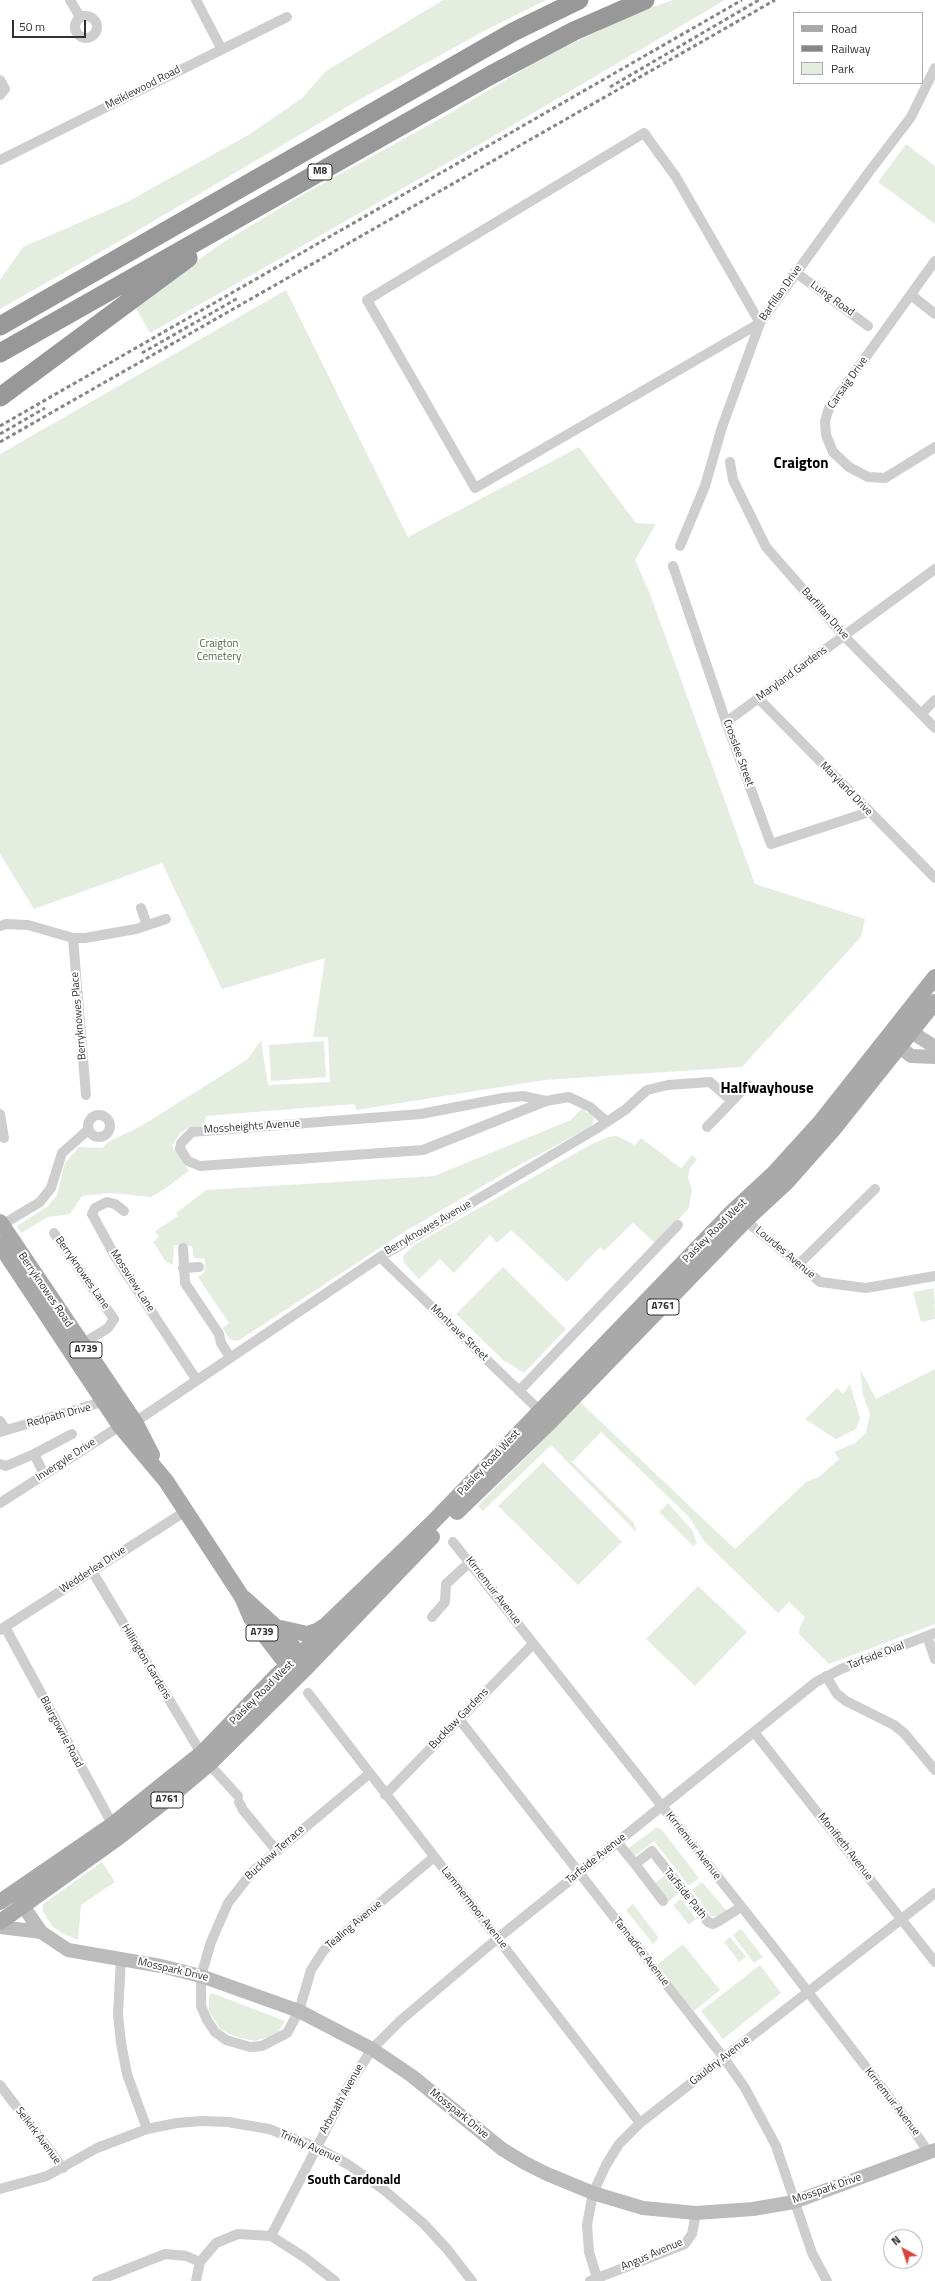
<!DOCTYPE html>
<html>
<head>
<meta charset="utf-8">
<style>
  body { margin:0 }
  #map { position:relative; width:935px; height:2281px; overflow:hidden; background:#fff; font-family:"Titillium Web",sans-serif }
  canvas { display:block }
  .legend { position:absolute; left:793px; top:12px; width:130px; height:72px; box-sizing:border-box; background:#fff; border:1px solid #adadad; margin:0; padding:5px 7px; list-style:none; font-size:12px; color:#313131 }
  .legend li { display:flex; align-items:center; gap:8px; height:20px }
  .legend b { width:20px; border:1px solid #adadad }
  .north { position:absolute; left:883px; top:2229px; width:40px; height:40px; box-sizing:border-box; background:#fff; border:1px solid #adadad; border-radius:50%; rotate:320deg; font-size:11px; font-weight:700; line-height:16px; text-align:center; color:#313131 }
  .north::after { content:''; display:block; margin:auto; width:14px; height:18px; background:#dd443e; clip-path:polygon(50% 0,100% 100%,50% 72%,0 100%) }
  .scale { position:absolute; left:12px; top:20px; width:74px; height:18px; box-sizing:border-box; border:2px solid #313131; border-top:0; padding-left:5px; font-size:12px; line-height:14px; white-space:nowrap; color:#313131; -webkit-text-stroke:3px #fff; paint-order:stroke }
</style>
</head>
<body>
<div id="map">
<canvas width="935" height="2281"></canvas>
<ul class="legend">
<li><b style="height:5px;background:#a9a9a9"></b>Road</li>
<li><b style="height:5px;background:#868686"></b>Railway</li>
<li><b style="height:11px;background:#e5ede0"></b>Park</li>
</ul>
<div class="north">N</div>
<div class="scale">50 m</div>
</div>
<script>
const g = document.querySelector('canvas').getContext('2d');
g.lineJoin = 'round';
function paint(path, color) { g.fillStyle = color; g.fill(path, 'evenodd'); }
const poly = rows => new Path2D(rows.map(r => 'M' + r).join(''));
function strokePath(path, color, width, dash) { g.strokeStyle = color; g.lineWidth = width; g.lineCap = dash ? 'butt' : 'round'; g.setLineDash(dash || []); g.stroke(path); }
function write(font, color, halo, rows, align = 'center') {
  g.font = font + ' "Titillium Web",sans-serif'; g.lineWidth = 4; g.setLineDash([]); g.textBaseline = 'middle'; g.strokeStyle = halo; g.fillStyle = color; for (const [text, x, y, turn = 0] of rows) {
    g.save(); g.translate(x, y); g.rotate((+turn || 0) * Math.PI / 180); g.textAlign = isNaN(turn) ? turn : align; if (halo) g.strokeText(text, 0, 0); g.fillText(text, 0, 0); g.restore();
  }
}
paint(poly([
  [443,0,546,0,486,30,357,101,118,242,0,309,0,280,23,247,127,202,250,134,302,98,326,71],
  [673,0,725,0,489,139,150,333,134,305,222,243,302,195,445,116,546,56,643,10],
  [906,144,935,166,935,224,878,182],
  [286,290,408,537,579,447,636,523,656,524,635,560,650,594,755,884,865,919,861,937,742,1067,545,1080,356,1110,355,1104,206,1116,205,1125,188,1128,180,1133,172,1146,189,1171,163,1190,151,1197,111,1193,82,1196,70,1214,48,1217,21,1233,17,1226,48,1206,57,1195,65,1163,79,1147,102,1148,110,1141,141,1126,248,1059,261,1040,268,1085,330,1082,328,1037,313,1037,325,958,222,989,162,863,34,909,0,854,0,454],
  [324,1041,326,1077,271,1081,269,1045],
  [582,1108,587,1113,591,1113,594,1119,592,1126,512,1169,404,1232,238,1341,229,1339,223,1328,229,1323,198,1277,205,1272,205,1259,194,1258,192,1246,174,1245,173,1265,166,1262,153,1242,159,1237,155,1231,178,1216,176,1213,206,1190,434,1176,571,1120],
  [617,1136,635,1145,641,1138,681,1168,692,1155,697,1159,690,1168,688,1178,692,1190,689,1208,656,1244,633,1223,604,1251,600,1247,567,1282,511,1230,497,1243,490,1235,454,1273,440,1259,419,1279,404,1263,403,1256,414,1245,590,1145,608,1137],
  [503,1267,566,1329,524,1373,503,1360,456,1314],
  [934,1288,935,1319,921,1322,913,1292],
  [860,1369,876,1399,935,1369,935,1624,829,1664,799,1634,800,1626,805,1617,789,1602,778,1613,704,1541,689,1517,601,1432,572,1462,634,1523,636,1532,551,1445,483,1511,478,1506,580,1402,735,1549,806,1482,819,1477,839,1459,834,1452,855,1443,866,1433,870,1414,863,1395],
  [850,1384,860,1418,856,1429,836,1439,805,1419,837,1388,843,1394],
  [543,1462,622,1542,578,1585,498,1506],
  [668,1503,692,1530,697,1543,693,1546,659,1512],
  [698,1586,747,1632,695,1686,646,1639],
  [657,1827,662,1830,699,1878,689,1886,654,1841,632,1858,626,1850],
  [102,1862,115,1882,81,1905,78,1940,64,1934,53,1927,43,1912,43,1904],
  [665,1875,679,1893,668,1902,654,1884],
  [702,1882,727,1911,717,1917,711,1916,692,1890],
  [681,1899,696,1919,689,1925,673,1905],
  [633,1904,659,1938,653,1944,626,1910],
  [741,1929,763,1957,754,1963,733,1935],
  [730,1937,746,1957,739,1962,724,1942],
  [683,1944,720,1990,694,2011,657,1965],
  [760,1965,781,1993,723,2039,701,2011],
  [212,1993,285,2021,278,2032,269,2037,254,2041,234,2036,220,2029,209,2011,209,1995]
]), '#e5ede0');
strokePath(poly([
  [70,0,80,17],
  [196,0,221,48],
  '75 27a11 11 0 1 1 22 0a11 11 0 1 1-22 0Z',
  [0,80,5,89,0,95],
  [644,133,676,177,760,323,475,488,367,300,644,133],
  [0,160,287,17],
  [935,261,829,408,825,421,826,435,833,452,849,467,868,477,885,478,935,447],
  [795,272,868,326],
  [911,295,935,314],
  [730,462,733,480,766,547,844,636,935,728],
  [680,546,705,486,722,427,760,323,869,172,911,117,935,68],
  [673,566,726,722,771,844,869,812],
  [759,699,935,878],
  [921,714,935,700],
  [726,722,935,569],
  [141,908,147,925],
  [0,926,6,924,28,925,73,938,85,938,136,929,166,919],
  [73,938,86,1095],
  [546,1101,523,1096,503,1098,421,1114,192,1132,181,1143,180,1149,188,1161,200,1166,423,1150,546,1101,569,1097,590,1107,607,1122],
  [732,1101,747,1085],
  [0,1114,4,1138],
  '88 1126a11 11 0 1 1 22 0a11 11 0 1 1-22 0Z',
  [124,1211,115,1204,107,1202,95,1208,92,1214,116,1258,196,1379],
  [741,1217,820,1282,866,1288,935,1276],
  [0,1226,40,1202,51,1188,62,1153,88,1130],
  [54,1233,114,1319,108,1328,82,1344],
  [183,1248,185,1283,219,1334,221,1343,230,1357],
  [380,1257,539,1410],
  [798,1265,875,1189],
  [183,1268,199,1267],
  [519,1391,678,1225],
  [0,1421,6,1430],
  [0,1432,109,1400],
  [34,1454,72,1434],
  [0,1464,6,1466,34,1454,44,1474],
  [0,1503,120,1426,135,1422,380,1257,596,1129,625,1110,647,1090,668,1085,710,1082,732,1101,707,1127],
  [453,1542,775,1949,906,2119,929,2153],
  [92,1571,198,1748,209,1764,238,1796],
  [432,1617,445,1602,446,1584,470,1562],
  [5,1627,115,1829],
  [0,1630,186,1511],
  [927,1636,935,1659],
  [826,1676,837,1694,846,1701,894,1725,904,1733,935,1770],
  [308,1693,640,2123],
  [459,1719,724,2058,745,2088,776,2146,812,2253,827,2281],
  [754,1732,935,1962],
  [369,1774,252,1872,228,1903,211,1942,201,1976,201,2006,207,2020,215,2032,226,2040,250,2047,262,2046,287,2033,299,2011,311,1970,324,1950,434,1857],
  [385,1795,533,1644],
  [239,1802,243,1810,276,1850],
  [617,1842,635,1864],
  [663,1901,635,1864,652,1851,708,1922,713,1924,719,1921,741,1907],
  [121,1958,118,2014,121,2043,127,2074,147,2129],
  [0,2085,63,2168],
  [0,2189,47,2176,97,2148,147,2129,177,2123,202,2121,228,2122,269,2129,316,2147,349,2165,384,2190,423,2223,447,2249,472,2281],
  [271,2236,304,2257,335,2281],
  [97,2281,165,2254,186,2256,200,2262,216,2243,238,2234,271,2236,349,2085,372,2049,401,2020,498,1938,816,1682,841,1669,935,1633],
  [196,2281,200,2262],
  [590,2281,685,2244,692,2234,696,2213],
  [598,2281,589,2252,587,2225,593,2193,606,2165,619,2144,640,2123,935,1893]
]), '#cecece', 10);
strokePath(poly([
  [902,1026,935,1047],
  [891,1040,911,1056,935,1057],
  [17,1897,41,1932,68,1950,161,1966,201,1976,299,2011,372,2049,412,2076,502,2149,525,2163,547,2174,593,2193,643,2208,696,2213,753,2209,794,2202,935,2150],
  [0,1927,41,1932]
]), '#bbb', 14);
strokePath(poly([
  [0,1222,135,1422,152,1455],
  [0,1245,120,1426,166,1481,242,1597,251,1618,294,1674],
  [457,1512,551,1421,746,1220,786,1183,832,1131,935,1002],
  [244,1598,276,1627,307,1663],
  [276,1627,307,1634,317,1631,323,1627],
  [0,1902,112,1825,202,1753,277,1675,300,1656,327,1624,433,1522,733,1211,774,1173,822,1120,935,977],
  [0,1922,119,1837,165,1801,209,1764,309,1665,432,1537]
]), '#a9a9a9', 16);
strokePath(poly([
  [0,326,513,32,579,0],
  [0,353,491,75,574,31,645,0],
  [0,397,188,258]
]), '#989898', 19);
strokePath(poly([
  [610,87,759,0],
  [142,353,238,298],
  [0,426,742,0],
  [0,434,45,408],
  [0,442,775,0]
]), '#868686', 3, [4, 3]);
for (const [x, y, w] of [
  [320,172,24],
  [663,1307,32],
  [86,1350,32],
  [262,1633,32],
  [167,1800,32]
]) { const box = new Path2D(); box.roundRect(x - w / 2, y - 8, w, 16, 3); g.fillStyle = '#fff'; g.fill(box); strokePath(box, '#313131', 1); }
write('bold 10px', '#313131', null, [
  ["M8",320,172],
  ["A761",663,1307],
  ["A739",86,1350],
  ["A739",262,1633],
  ["A761",167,1800]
]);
write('11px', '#313131', '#fff', [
  ["Meiklewood Road",143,88,-27],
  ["Barfillan Drive",781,293,-55],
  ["Luing Road",832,299,36],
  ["Carsaig Drive",848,383,-55],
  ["Barfillan Drive",825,614,48],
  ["Maryland Gardens",792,674,-36],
  ["Crosslee Street",738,753,70],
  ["Maryland Drive",846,789,46],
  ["Berryknowes Place",79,1016,-95],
  ["Mossheights Avenue",252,1127,-4],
  ["Berryknowes Avenue",428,1228,-30],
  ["Paisley Road West",715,1231,-45],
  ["Lourdes Avenue",785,1253,40],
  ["Berryknowes Lane",82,1273,55],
  ["Mossview Lane",132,1281,57],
  ["Berryknowes Road",45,1290,56],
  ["Montrave Street",459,1333,44],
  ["Redpath Drive",59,1416,-15],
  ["Invergyle Drive",66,1460,-33],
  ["Paisley Road West",489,1463,-47],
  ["Wedderlea Drive",93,1570,-33],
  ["Kirriemuir Avenue",493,1591,52],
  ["Tarfside Oval",876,1656,-21],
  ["Hillington Gardens",146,1662,59],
  ["Paisley Road West",262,1693,-45],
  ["Bucklaw Gardens",459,1719,-46],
  ["Blairgowrie Road",61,1732,62],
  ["Kirriemuir Avenue",693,1846,52],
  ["Monifieth Avenue",845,1847,52],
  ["Bucklaw Terrace",275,1853,-42],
  ["Tarfside Avenue",596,1859,-39],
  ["Tarfside Path",685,1894,51],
  ["Lammermoor Avenue",474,1908,52],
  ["Tealing Avenue",354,1925,-40],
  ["Tannadice Avenue",641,1952,52],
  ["Mosspark Drive",173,1970,13],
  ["Gauldry Avenue",720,2061,-38],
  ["Arbroath Avenue",342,2099,-61],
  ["Kirriemuir Avenue",892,2102,52],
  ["Mosspark Drive",459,2114,39],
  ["Selkirk Avenue",38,2136,53],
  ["Trinity Avenue",310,2147,24],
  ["Mosspark Drive",827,2189,-19],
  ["Angus Avenue",652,2255,-23]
]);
write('11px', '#4f6b40', '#fff', [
  ["Craigton",219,644],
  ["Cemetery",219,657]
]);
write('bold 13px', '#000', '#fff', [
  ["South Cardonald",354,2181]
]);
write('bold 15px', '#000', '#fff', [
  ["Craigton",801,464],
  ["Halfwayhouse",767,1089]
]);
</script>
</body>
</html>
